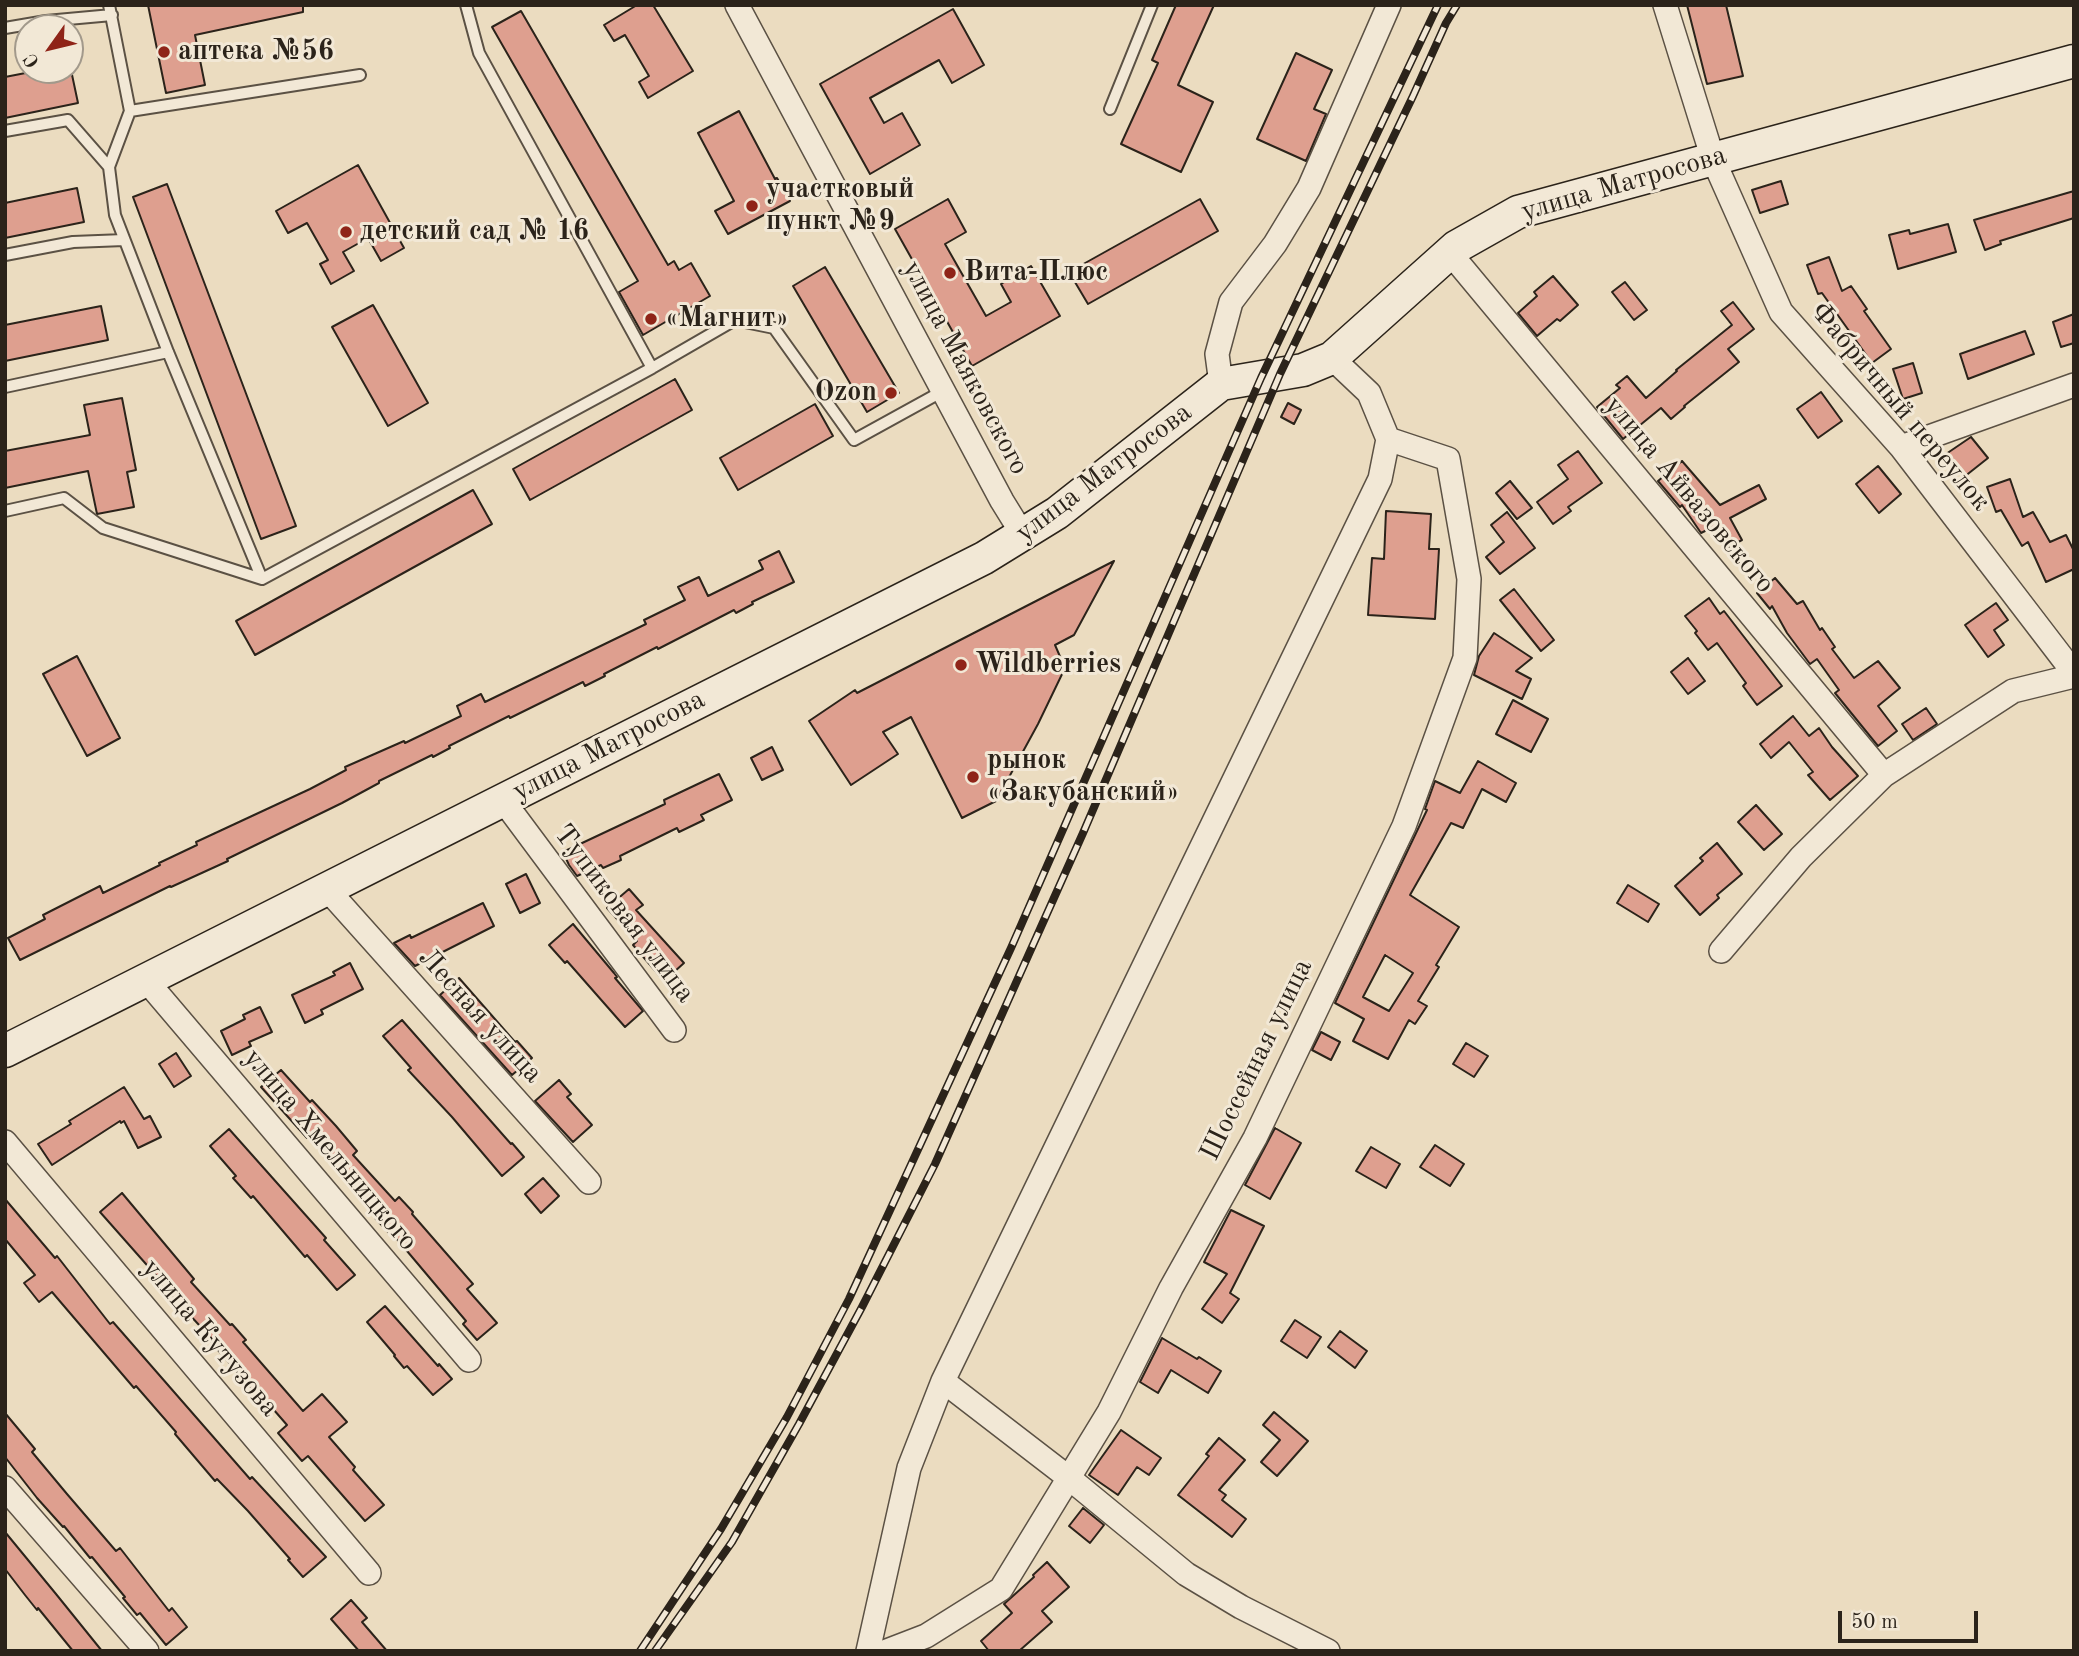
<!DOCTYPE html>
<html>
<head>
<meta charset="utf-8">
<style>
  body { margin:0 }
  #map { position:relative; width:2079px; height:1656px; overflow:hidden; background:#ebdcc0; font-family:"Old Standard TT",serif }
  canvas { display:block }
  .frame { position:absolute; inset:0; border:7px solid #2b231a; pointer-events:none }
  .north { position:absolute; left:14px; top:14px; width:70px; height:70px; box-sizing:border-box; background:#f2e8d6; border:2px solid #a2998b; border-radius:50%; rotate:236deg; font-size:19px; font-weight:700; line-height:28px; text-align:center; color:#2b231a }
  .north::after { content:''; display:block; margin:auto; width:24px; height:32px; background:#8f2418; clip-path:polygon(50% 0,100% 100%,50% 72%,0 100%) }
  .scale { position:absolute; left:1838px; top:1611px; width:140px; height:32px; box-sizing:border-box; border:4px solid #2b231a; border-top:0; padding-left:9px; font-size:21px; line-height:24px; white-space:nowrap; color:#2b231a; -webkit-text-stroke:5px #f2e8d6; paint-order:stroke }
</style>
</head>
<body>
<div id="map">
<canvas width="2079" height="1656"></canvas>
<div class="frame"></div>
<div class="north">С</div>
<div class="scale">50 m</div>
</div>
<script>
const g = document.querySelector('canvas').getContext('2d');
g.lineJoin = 'round';
function paint(path, color) { g.fillStyle = color; g.fill(path, 'evenodd'); }
const poly = rows => new Path2D(rows.map(r => 'M' + r).join(''));
function strokePath(path, color, width, dash) { g.strokeStyle = color; g.lineWidth = width; g.lineCap = dash ? 'butt' : 'round'; g.setLineDash(dash || []); g.stroke(path); }
function write(font, color, halo, rows, align = 'center') {
  g.font = font + ' "Old Standard TT",serif'; g.lineWidth = 6; g.setLineDash([]); g.textBaseline = 'middle'; g.strokeStyle = halo; g.fillStyle = color; for (const [text, x, y, turn = 0] of rows) {
    g.save(); g.translate(x, y); g.rotate((+turn || 0) * Math.PI / 180); g.textAlign = isNaN(turn) ? turn : align; if (halo) g.strokeText(text, 0, 0); g.fillText(text, 0, 0); g.restore();
  }
}
const building = poly([
  [148,5,303,5,303,12,195,35,205,85,166,93,148,5],
  [637,5,653,5,693,71,648,98,639,82,649,76,625,35,614,41,604,25,637,5],
  [1176,5,1214,5,1178,85,1213,102,1181,172,1121,144,1158,63,1152,60,1176,5],
  [1687,5,1726,5,1743,76,1707,84,1687,5],
  [953,9,984,65,952,83,939,60,870,98,884,123,902,113,920,145,870,174,820,84,953,9],
  [521,11,668,265,674,261,679,270,691,263,710,296,643,335,619,292,638,281,492,27,521,11],
  [1296,53,1332,70,1314,109,1326,114,1306,161,1257,139,1296,53],
  [41,70,71,70,78,103,5,118,5,77,41,70],
  [739,111,775,179,777,178,790,201,728,234,715,211,734,201,698,133,739,111],
  [358,165,404,248,381,261,368,238,343,252,354,271,331,284,320,264,328,260,307,223,288,233,276,211,358,165],
  [1781,181,1788,204,1760,213,1752,190,1781,181],
  [167,184,296,526,261,539,133,197,167,184],
  [77,188,84,222,5,238,5,203,77,188],
  [2074,191,2074,218,2000,241,2001,244,1985,250,1974,220,2074,191],
  [948,199,966,232,945,244,986,316,1011,302,1001,284,1031,266,1060,316,972,366,895,229,948,199],
  [1200,199,1218,231,1088,304,1069,272,1200,199],
  [1948,224,1956,252,1898,269,1889,235,1909,230,1910,234,1948,224],
  [1829,257,1842,291,1851,286,1867,309,1864,311,1891,349,1872,363,1822,293,1818,294,1807,265,1829,257],
  [825,267,899,393,867,412,793,286,825,267],
  [1553,276,1578,305,1560,321,1557,319,1537,336,1518,313,1537,296,1534,292,1553,276],
  [1625,282,1647,310,1634,320,1612,292,1625,282],
  [1733,302,1754,329,1728,349,1739,362,1684,406,1685,407,1671,419,1661,408,1623,439,1597,407,1620,388,1616,385,1627,376,1646,398,1677,371,1676,370,1732,325,1721,311,1733,302],
  [373,305,428,403,388,426,332,327,373,305],
  [101,306,108,340,5,361,5,325,101,306],
  [2074,314,2074,343,2061,347,2053,322,2074,314],
  [2025,331,2034,354,1968,379,1960,354,2025,331],
  [1913,363,1922,393,1903,399,1893,369,1913,363],
  [675,379,692,410,530,500,513,469,675,379],
  [1821,392,1842,421,1818,438,1797,409,1821,392],
  [122,398,136,470,127,472,134,507,97,514,88,471,5,488,5,451,90,435,84,405,122,398],
  [1288,403,1301,410,1294,424,1281,417,1288,403],
  [815,404,833,436,738,490,720,458,815,404],
  [1971,437,1988,458,1964,477,1946,454,1971,437],
  [1578,451,1602,483,1568,507,1571,511,1553,524,1537,502,1568,479,1558,465,1578,451],
  [1682,461,1720,505,1759,485,1766,499,1730,518,1742,540,1725,549,1713,527,1701,533,1682,505,1680,507,1658,481,1682,461],
  [1878,466,1901,494,1879,513,1856,484,1878,466],
  [2010,479,2023,517,2033,512,2050,542,2066,535,2074,551,2074,569,2046,582,2028,542,2022,546,2001,510,1996,512,1987,487,2010,479],
  [1510,481,1532,508,1517,519,1496,493,1510,481],
  [473,490,492,524,255,655,236,621,473,490],
  [1386,511,1431,514,1429,549,1439,549,1435,619,1368,615,1372,558,1384,559,1386,511],
  [1507,512,1535,548,1500,574,1486,557,1504,542,1491,525,1507,512],
  [779,551,794,582,752,602,753,604,736,613,734,610,658,649,657,647,604,674,605,676,585,686,583,682,510,718,509,716,449,746,450,748,433,757,432,755,379,781,379,783,342,803,227,859,228,861,171,887,170,886,20,960,8,938,45,919,43,915,100,886,103,893,160,865,159,863,197,845,196,842,310,789,346,770,345,767,404,741,405,743,461,716,457,706,481,694,485,702,646,624,644,620,685,600,678,587,699,577,708,596,763,569,759,561,779,551],
  [1114,561,1074,635,1055,645,1065,668,1038,724,996,801,962,818,911,717,883,732,898,754,851,785,809,721,855,690,857,693,1114,561],
  [1775,578,1797,604,1803,601,1820,630,1822,628,1835,647,1832,649,1854,678,1878,661,1900,688,1878,706,1897,731,1878,746,1835,693,1839,690,1817,659,1810,664,1787,633,1772,606,1770,609,1757,593,1775,578],
  [1514,589,1554,640,1541,651,1500,600,1514,589],
  [1709,598,1720,614,1724,611,1782,686,1757,705,1743,686,1746,683,1717,643,1708,650,1695,633,1697,631,1685,616,1709,598],
  [1996,603,2008,620,1994,630,2004,645,1988,657,1965,625,1996,603],
  [1494,633,1532,658,1516,671,1531,679,1522,699,1474,675,1479,656,1494,633],
  [77,656,120,738,87,756,43,674,77,656],
  [1688,658,1705,681,1688,694,1671,672,1688,658],
  [1513,700,1548,719,1531,752,1496,734,1513,700],
  [1926,708,1937,724,1913,740,1902,724,1926,708],
  [1793,716,1809,736,1819,728,1832,747,1858,776,1830,800,1808,775,1813,772,1789,742,1771,758,1760,744,1793,716],
  [772,747,783,770,762,780,751,758,772,747],
  [1478,761,1516,783,1506,802,1482,789,1463,828,1451,823,1410,895,1459,927,1436,965,1439,967,1418,1001,1427,1006,1415,1024,1409,1020,1388,1059,1353,1041,1364,1019,1335,1003,1427,810,1425,809,1435,781,1460,793,1478,761],
  [1385,955,1413,973,1389,1011,1363,997,1385,955],
  [719,774,732,800,701,815,704,820,679,832,677,828,620,856,621,860,603,868,601,865,577,876,569,865,563,852,665,804,664,800,719,774],
  [1756,805,1782,834,1764,850,1738,822,1756,805],
  [1717,843,1742,874,1717,895,1719,898,1700,915,1675,886,1703,861,1700,858,1717,843],
  [526,874,540,903,520,913,506,884,526,874],
  [1628,885,1659,904,1648,922,1617,903,1628,885],
  [629,889,643,905,636,910,684,963,664,981,633,945,637,941,607,908,629,889],
  [483,903,494,926,415,966,394,943,410,935,411,938,483,903],
  [573,924,614,973,617,977,615,978,643,1011,625,1027,567,961,565,963,549,945,573,924],
  [350,963,363,989,321,1010,323,1014,305,1023,292,995,335,975,333,972,350,963],
  [459,978,515,1042,517,1041,532,1058,512,1075,440,995,459,978],
  [260,1007,272,1032,249,1042,251,1046,232,1055,221,1031,245,1019,243,1015,260,1007],
  [402,1020,511,1144,512,1143,524,1157,502,1176,452,1117,408,1070,411,1068,383,1036,402,1020],
  [1321,1032,1340,1042,1331,1060,1312,1050,1321,1032],
  [1466,1043,1488,1056,1474,1077,1453,1064,1466,1043],
  [176,1053,191,1076,174,1087,159,1064,176,1053],
  [281,1070,310,1102,312,1100,336,1126,357,1151,353,1155,395,1201,399,1197,413,1212,412,1214,473,1284,467,1289,497,1323,477,1340,463,1324,466,1321,391,1232,389,1233,375,1218,377,1216,352,1187,353,1186,309,1136,307,1138,261,1087,281,1070],
  [559,1080,571,1094,567,1097,592,1125,573,1142,535,1101,559,1080],
  [124,1087,144,1119,150,1116,161,1137,138,1148,124,1121,121,1123,120,1121,52,1165,38,1144,71,1124,69,1121,124,1087],
  [1275,1128,1301,1143,1270,1199,1245,1185,1275,1128],
  [229,1129,326,1238,324,1240,355,1275,337,1290,307,1255,305,1257,253,1196,251,1198,233,1178,236,1176,210,1146,229,1129],
  [1435,1145,1464,1164,1450,1186,1420,1167,1435,1145],
  [1371,1147,1400,1164,1386,1188,1356,1171,1371,1147],
  [543,1178,559,1196,541,1213,525,1194,543,1178],
  [122,1193,194,1279,191,1282,230,1325,232,1324,246,1340,243,1342,303,1411,322,1394,347,1422,329,1437,355,1467,353,1470,384,1505,365,1521,308,1456,302,1461,278,1433,287,1425,254,1387,252,1389,239,1374,211,1342,213,1340,159,1282,161,1281,100,1212,122,1193],
  [5,1199,55,1258,57,1256,110,1324,113,1322,250,1479,252,1477,326,1557,303,1577,288,1560,290,1559,248,1511,217,1479,215,1481,175,1434,176,1432,136,1386,134,1388,52,1292,39,1302,24,1283,35,1275,5,1239,5,1199],
  [1231,1210,1264,1226,1230,1293,1239,1299,1222,1323,1202,1309,1227,1274,1204,1262,1231,1210],
  [385,1306,438,1366,439,1364,452,1379,433,1395,407,1366,404,1368,394,1356,395,1355,367,1322,385,1306],
  [1295,1320,1321,1337,1307,1358,1281,1341,1295,1320],
  [1340,1331,1367,1351,1355,1368,1328,1347,1340,1331],
  [1162,1338,1197,1359,1199,1357,1221,1371,1208,1393,1171,1370,1158,1393,1140,1382,1162,1338],
  [1274,1412,1308,1441,1277,1476,1261,1462,1280,1440,1263,1425,1274,1412],
  [5,1413,35,1449,32,1452,67,1494,116,1551,120,1548,169,1611,172,1608,187,1627,166,1645,140,1613,137,1615,123,1598,125,1597,92,1557,90,1558,64,1526,63,1527,37,1498,5,1457,5,1413],
  [1121,1430,1161,1458,1149,1475,1137,1467,1118,1495,1089,1475,1121,1430],
  [1219,1438,1245,1460,1219,1490,1226,1495,1222,1500,1246,1519,1232,1537,1178,1495,1209,1456,1206,1454,1219,1438],
  [1083,1508,1104,1525,1090,1543,1069,1526,1083,1508],
  [5,1532,56,1594,102,1651,73,1651,38,1608,37,1610,25,1595,5,1569,5,1532],
  [1047,1562,1069,1587,1042,1611,1052,1622,1019,1651,989,1651,981,1641,1012,1613,1004,1604,1034,1577,1033,1575,1047,1562],
  [351,1600,367,1618,362,1622,387,1651,359,1651,331,1619,351,1600]
]);
paint(building, '#de9f8f');
strokePath(building, '#2b231a', 2);
const lane = poly([
  [109,5,130,111,109,167,115,215,168,352,262,579],
  [466,5,479,53,652,368],
  [5,28,46,21,112,15],
  [1110,109,1152,5],
  [130,111,360,75],
  [5,131,68,120,109,167],
  [5,255,73,242,124,240],
  [5,387,168,352],
  [5,511,64,498,103,528,262,579,652,368,735,320,774,328,854,440,943,391]
]);
const street = poly([
  [737,5,1002,501,1023,535],
  [1665,5,1713,159,1781,312,1901,447,2074,673],
  [1450,253,1884,775],
  [1221,384,1217,354,1231,302,1275,244,1309,188,1389,5],
  [1901,447,2074,385],
  [502,799,674,1030],
  [327,889,589,1182],
  [1721,951,1801,857,1884,775,2013,691,2074,676],
  [145,979,469,1360],
  [5,1142,369,1573],
  [943,1381,1069,1478,1186,1574,1241,1607,1328,1651],
  [5,1488,147,1651],
  [868,1651,909,1468,943,1381,1380,479,1388,439,1369,393,1332,358],
  [887,1651,926,1636,1001,1589,1109,1412,1171,1288,1255,1138,1404,826,1465,658,1469,579,1448,459,1388,439]
]);
const secondary = poly([
  [5,1051,984,558,1057,513,1221,384,1303,370,1332,358,1456,247,1518,212,2074,61]
]);
strokePath(lane, '#5b5144', 14);
strokePath(street, '#5b5144', 26);
strokePath(secondary, '#2b231a', 35);
strokePath(lane, '#f2e8d6', 10);
strokePath(street, '#f2e8d6', 23);
strokePath(secondary, '#f2e8d6', 32);
const rail = poly([
  [640,1651,721,1529,787,1417,849,1299,1011,948,1261,378,1438,5],
  [655,1651,732,1542,799,1424,862,1307,935,1164,1083,833,1280,374,1413,96,1446,23,1457,5]
]);
strokePath(rail, '#2b231a', 8);
strokePath(rail, '#f2e8d6', 5, [16]);
for (const [x, y, r, color] of [
  [164,52,7,"#8f2418"],
  [752,206,7,"#8f2418"],
  [346,232,7,"#8f2418"],
  [950,273,7,"#8f2418"],
  [651,319,7,"#8f2418"],
  [891,393,7,"#8f2418"],
  [961,665,7,"#8f2418"],
  [973,777,7,"#8f2418"]
]) { const dot = new Path2D(); dot.arc(x, y, r, 0, 2 * Math.PI); g.fillStyle = color; g.fill(dot); strokePath(dot, '#f2e8d6', 2.5); }
write('bold 28px', '#2b231a', '#f2e8d6', [
  ["аптека №56",178,52],
  ["участковый",766,190],
  ["пункт №9",766,222],
  ["детский сад № 16",360,232],
  ["Вита-Плюс",964,273],
  ["«Магнит»",665,319],
  ["Ozon",877,393,"right"],
  ["Wildberries",975,665],
  ["рынок",987,761],
  ["«Закубанский»",987,793]
], 'left');
write('28px', '#2b231a', '#f2e8d6', [
  ["улица Матросова",1624,184,-16],
  ["улица Маяковского",965,368,62],
  ["Фабричный переулок",1900,407,50],
  ["улица Матросова",1104,473,-37],
  ["улица Айвазовского",1689,495,50],
  ["улица Матросова",609,746,-27],
  ["Тупиковая улица",624,914,53],
  ["Лесная улица",480,1016,48],
  ["Шоссейная улица",1257,1060,-64],
  ["улица Хмельницкого",330,1150,50],
  ["улица Кутузова",210,1338,50]
]);
</script>
</body>
</html>
